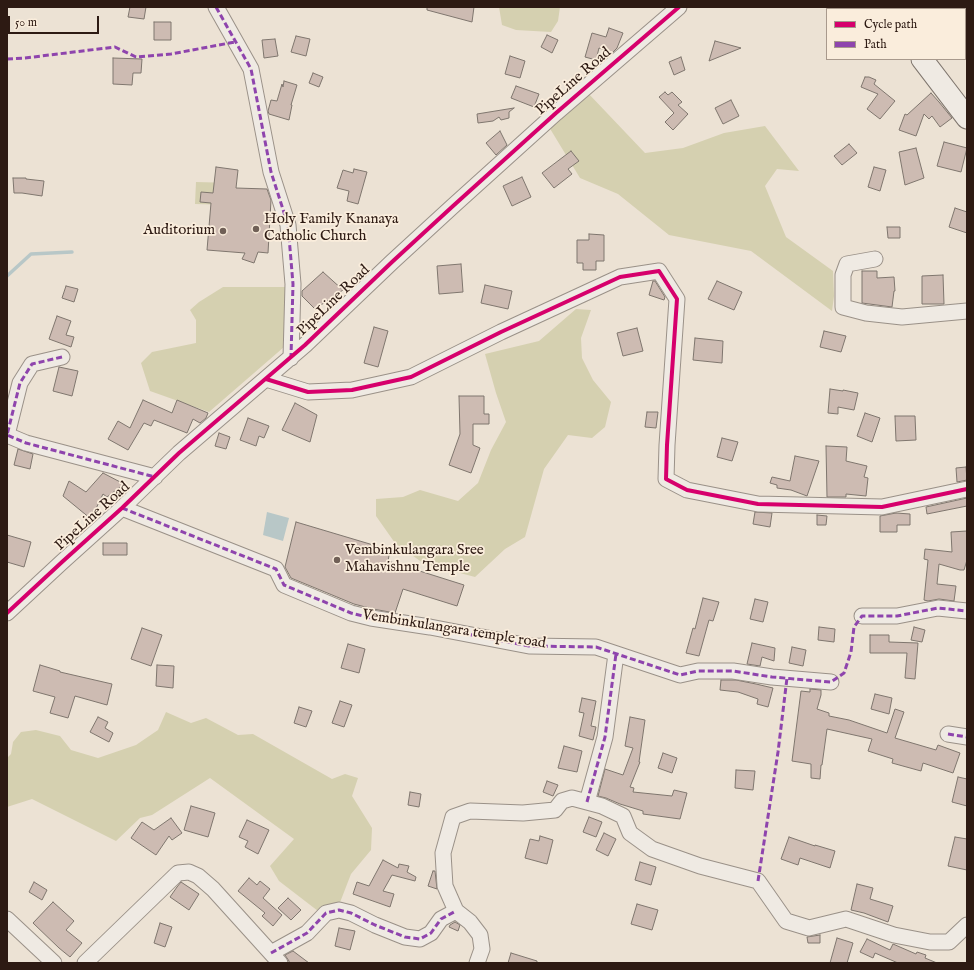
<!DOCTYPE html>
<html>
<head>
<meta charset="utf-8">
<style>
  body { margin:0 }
  #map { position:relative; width:974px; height:970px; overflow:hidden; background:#ece2d4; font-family:"IM FELL English",serif }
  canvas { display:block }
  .frame { position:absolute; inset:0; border:8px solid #2d1a13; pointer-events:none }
  .legend { position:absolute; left:826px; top:8px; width:140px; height:52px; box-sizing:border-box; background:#faeddc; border:1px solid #a8998c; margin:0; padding:5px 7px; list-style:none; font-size:12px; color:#2d1a13 }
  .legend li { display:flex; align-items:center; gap:8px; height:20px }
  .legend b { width:20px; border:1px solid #a8998c }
  .scale { position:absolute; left:8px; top:16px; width:91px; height:18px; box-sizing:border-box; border:2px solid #2d1a13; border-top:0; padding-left:5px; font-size:12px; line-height:14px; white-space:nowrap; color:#2d1a13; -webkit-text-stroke:3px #faeddc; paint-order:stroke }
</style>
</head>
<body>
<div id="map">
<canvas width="974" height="970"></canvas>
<div class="frame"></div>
<ul class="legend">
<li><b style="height:5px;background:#d6006c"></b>Cycle path</li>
<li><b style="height:5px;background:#8e44ad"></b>Path</li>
</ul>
<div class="scale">50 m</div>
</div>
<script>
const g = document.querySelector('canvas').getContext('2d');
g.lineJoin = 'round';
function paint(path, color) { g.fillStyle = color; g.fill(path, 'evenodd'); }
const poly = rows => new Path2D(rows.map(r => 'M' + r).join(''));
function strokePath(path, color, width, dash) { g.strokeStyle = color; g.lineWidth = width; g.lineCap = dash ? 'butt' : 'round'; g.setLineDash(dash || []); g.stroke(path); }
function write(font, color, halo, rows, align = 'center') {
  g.font = font + ' "IM FELL English",serif'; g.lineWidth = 3.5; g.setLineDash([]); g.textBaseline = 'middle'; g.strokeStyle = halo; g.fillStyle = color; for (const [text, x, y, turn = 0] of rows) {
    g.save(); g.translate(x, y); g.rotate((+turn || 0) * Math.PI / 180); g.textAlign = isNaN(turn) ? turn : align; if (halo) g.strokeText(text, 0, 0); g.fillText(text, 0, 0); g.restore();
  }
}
paint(poly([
  [499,7,560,7,558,21,551,32,516,30,502,25],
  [587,92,645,153,683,148,724,133,765,126,799,171,777,169,765,186,786,237,833,271,834,296,832,311,751,251,669,235,618,194,580,178,549,127],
  [196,182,234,183,233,205,195,204],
  [223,287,285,287,284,347,209,412,150,391,141,363,152,352,196,343,196,320,190,310,199,302],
  [576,309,591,310,581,338,582,358,593,380,611,402,605,427,592,438,568,435,544,469,525,537,505,549,475,577,423,563,395,543,376,516,376,499,403,497,420,490,458,501,478,483,491,450,506,422,496,393,485,354,539,341],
  [166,712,191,723,206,718,238,735,253,734,332,779,345,774,358,778,352,796,372,828,371,850,351,874,339,905,318,911,279,881,270,866,294,839,210,778,152,815,140,818,116,841,32,799,7,807,7,758,11,754,13,742,21,732,36,730,60,736,71,750,98,758,136,745,158,730]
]), '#d5d0b0');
paint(poly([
  [267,512,289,518,283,541,263,535]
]), '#b8c7c7');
strokePath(poly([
  [7,276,31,254,72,252]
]), '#b8c7c7', 3.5);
const building = poly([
  [130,7,146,7,144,19,128,17,130,7],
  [427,7,474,7,472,22,427,10,427,7],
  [154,22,171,22,171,40,154,40,154,22],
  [609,28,623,33,617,48,612,53,599,48,596,60,585,57,592,33,606,37,609,28],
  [547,35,558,40,552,53,541,47,547,35],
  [296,36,310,39,306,56,291,52,296,36],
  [275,39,278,56,264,58,262,40,275,39],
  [715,41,741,48,709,61,715,41],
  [510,56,525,61,520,78,505,74,510,56],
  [681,57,685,70,674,75,669,62,681,57],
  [113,58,142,59,141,73,133,73,132,85,113,84,113,58],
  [313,73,323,77,319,87,309,83,313,73],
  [865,77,869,77,876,80,874,84,895,101,880,119,867,109,878,94,861,87,865,77],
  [284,81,297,85,291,105,292,105,289,120,269,114,268,111,271,100,277,101,282,84,283,87,284,81],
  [516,86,539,94,534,107,511,98,516,86],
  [665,92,668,95,672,92,682,102,678,105,688,114,673,130,665,122,674,113,659,97,665,92],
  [931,93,939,102,952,118,940,127,932,116,929,119,924,114,916,136,899,130,905,114,907,115,931,93],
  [731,100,739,116,723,124,715,108,731,100],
  [514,108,509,112,509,118,501,120,499,117,493,121,478,123,477,114,514,108],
  [500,131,507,145,496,155,486,143,500,131],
  [944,142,967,148,961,172,937,166,944,142],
  [849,144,857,153,842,165,834,156,849,144],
  [916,148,924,178,905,185,899,152,916,148],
  [571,151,579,161,568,169,572,174,554,188,542,173,571,151],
  [216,167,238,170,236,188,267,189,271,200,268,253,258,252,254,263,242,259,245,253,207,250,211,203,200,202,201,192,213,193,216,167],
  [874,167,886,170,880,191,868,187,874,167],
  [354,169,367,172,358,204,347,201,349,191,337,188,343,170,353,173,354,169],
  [522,177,531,197,512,206,503,186,522,177],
  [13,178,26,178,26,179,44,181,42,196,22,193,14,193,13,178],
  [955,208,967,212,967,233,949,227,955,208],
  [887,227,900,227,900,238,888,238,887,227],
  [589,234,604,235,604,261,596,261,596,270,583,270,583,263,577,263,577,240,589,240,589,234],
  [461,264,463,292,439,294,437,266,461,264],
  [862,271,877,271,877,278,894,277,895,291,894,291,892,307,862,303,862,271],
  [323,272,343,290,315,309,302,296,302,291,323,272],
  [943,275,944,304,922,304,922,276,943,275],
  [653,281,655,281,665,297,664,300,649,295,653,281],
  [717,281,742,292,734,310,708,299,717,281],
  [485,285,512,291,508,309,481,303,485,285],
  [66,286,78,289,74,302,62,298,66,286],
  [57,316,71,321,66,335,74,337,71,347,49,339,57,316],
  [374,327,388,331,378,367,364,363,374,327],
  [637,328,643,351,623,356,617,333,637,328],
  [824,331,846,336,841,352,820,347,824,331],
  [695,338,723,341,722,363,693,360,695,338],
  [59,367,78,371,72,396,53,391,59,367],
  [830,389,843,391,843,390,858,393,854,410,838,407,838,414,828,413,830,389],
  [459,396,484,396,484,414,489,414,489,424,473,424,473,445,480,448,471,473,449,465,460,434,459,396],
  [143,400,172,413,177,400,208,413,206,418,200,423,193,419,187,433,154,420,151,426,144,423,128,450,108,439,118,421,130,428,143,400],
  [295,403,317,415,310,442,282,430,295,403],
  [647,412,658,412,656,428,645,427,647,412],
  [865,413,880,418,872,442,857,436,865,413],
  [895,416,915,416,916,440,896,441,895,416],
  [248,418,269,426,264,438,259,436,256,446,240,440,248,418],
  [219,433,230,437,226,449,215,446,219,433],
  [722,438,738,442,732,461,717,457,722,438],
  [826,446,847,447,846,461,867,466,864,477,868,478,866,496,846,494,846,497,827,497,826,446],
  [18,449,33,454,30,469,14,465,18,449],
  [795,456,819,461,807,496,791,490,777,488,777,485,770,483,772,477,790,481,795,456],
  [966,467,967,480,957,482,956,468,966,467],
  [103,473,124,484,107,497,103,494,91,519,63,496,69,481,86,492,103,473],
  [967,498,967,506,927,514,926,507,967,498],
  [755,512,772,513,770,527,753,524,755,512],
  [896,513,910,514,910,525,897,525,897,532,880,532,880,516,896,513],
  [817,515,827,516,826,525,817,525,817,515],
  [296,522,390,550,388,561,464,585,457,606,403,589,395,613,373,609,354,604,291,578,285,567,296,522],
  [967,531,967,560,964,570,960,570,939,564,937,584,956,586,954,601,939,599,928,601,924,600,928,560,924,559,925,549,952,552,951,532,967,531],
  [7,535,31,542,24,567,7,562,7,535],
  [103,543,127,543,127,555,103,555,103,543],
  [703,598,719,602,713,621,709,620,699,656,686,653,693,628,695,629,703,598],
  [755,599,768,602,763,622,750,619,755,599],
  [819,627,835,629,834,642,818,640,819,627],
  [914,627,925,630,922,642,911,640,914,627],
  [142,628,162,635,151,666,131,659,142,628],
  [870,635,889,635,889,642,918,643,915,679,905,678,907,653,870,653,870,635],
  [752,643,775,648,774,661,762,657,760,666,747,664,752,643],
  [348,644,365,649,359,673,341,668,348,644],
  [792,647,806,650,803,666,789,663,792,647],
  [40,665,60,671,60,672,112,684,107,705,75,696,68,718,50,713,55,697,33,691,40,665],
  [157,665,174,666,173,688,156,686,157,665],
  [721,680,736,680,756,684,773,688,768,707,757,704,758,699,738,692,720,690,721,680],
  [810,689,821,690,821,695,817,709,829,713,829,716,849,720,887,733,895,709,904,712,895,738,936,750,938,745,960,753,953,773,923,763,921,771,892,763,893,759,868,751,872,739,827,729,822,765,821,765,820,779,811,778,811,764,792,761,801,691,810,692,810,689],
  [875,694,892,698,889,714,871,709,875,694],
  [582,698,596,701,591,726,596,727,593,740,579,736,584,713,579,712,582,698],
  [340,701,352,705,344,727,332,723,340,701],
  [299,707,312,711,306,727,294,723,299,707],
  [98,717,108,722,105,728,113,733,109,742,90,732,98,717],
  [630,717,645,720,639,762,640,762,630,787,634,788,633,792,672,796,674,790,687,793,680,819,643,814,643,811,620,804,606,798,598,796,605,769,623,775,633,748,625,746,630,717],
  [564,746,582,751,577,772,558,768,564,746],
  [663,753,677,758,672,773,658,768,663,753],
  [736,770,755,771,753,790,735,788,736,770],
  [958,777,967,779,967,806,952,802,958,777],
  [547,781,558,785,553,796,543,792,547,781],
  [410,792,421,794,419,807,408,805,410,792],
  [191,806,215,813,208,837,184,830,191,806],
  [589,817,602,822,596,837,583,832,589,817],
  [171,818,182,833,172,840,169,836,156,855,131,838,142,822,154,830,171,818],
  [247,820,269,830,258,854,245,847,248,841,239,837,247,820],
  [604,833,616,839,608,856,596,850,604,833],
  [540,836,553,840,547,864,525,858,530,839,539,841,540,836],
  [789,837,815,846,815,845,835,851,830,868,800,858,798,865,781,859,789,837],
  [955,837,967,839,967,870,948,866,955,837],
  [383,860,398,868,399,864,409,866,407,872,416,877,415,881,392,875,383,891,394,894,390,907,353,894,357,882,369,886,383,860],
  [640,862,656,867,651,885,635,880,640,862],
  [433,871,435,871,437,889,428,886,433,871],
  [249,878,257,885,260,881,270,889,263,898,282,915,273,926,262,916,265,913,238,891,249,878],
  [34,882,47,890,42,900,29,892,34,882],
  [181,882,199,894,189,910,170,897,177,887,181,882],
  [857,884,873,888,870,899,893,906,888,922,864,913,851,910,857,884],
  [288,898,301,910,291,920,278,908,288,898],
  [53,902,74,921,66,930,82,943,70,957,59,948,33,923,53,902],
  [637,904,658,910,652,930,631,924,637,904],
  [455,922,460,925,458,931,449,927,450,925,455,922],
  [160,923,172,927,165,947,154,943,160,923],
  [339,928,355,931,350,950,335,946,339,928],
  [820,935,820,943,808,943,807,937,820,935],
  [837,938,853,943,847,963,830,963,837,938],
  [867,939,890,950,893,944,916,954,917,952,926,955,925,958,937,963,898,963,875,953,873,958,860,952,867,939],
  [293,951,309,963,289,963,289,961,285,955,293,951],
  [511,953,537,961,537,963,508,963,511,953]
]);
paint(building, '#cdbbb2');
strokePath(building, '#7f766e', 1);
const minor = poly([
  [216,7,251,69,271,172,288,225,293,284,291,358],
  [875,259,847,264,843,275,843,307,866,313,902,317,967,311],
  [62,357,32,364,20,383,7,435,26,443,155,477],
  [266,379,308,392,352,390,411,377,501,332,620,277,659,271,677,299,667,445,666,479,687,490,758,504,882,507,967,489],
  [122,508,276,569,284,585,351,613,371,618,430,627,529,646,596,647,680,675,698,671,733,671,772,677,831,682],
  [7,613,62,562,122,508,179,453,305,345,392,262,453,206,556,113,679,7],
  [862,616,897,616,938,608,967,611],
  [948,734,967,737],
  [587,802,605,737,616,654],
  [7,919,54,963],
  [271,953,307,933,326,913,339,910,351,913,375,925,405,937,420,939,431,933,441,919,456,911],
  [85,963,178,873,189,872,198,876,213,889,280,963],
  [477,963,482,949,480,935,470,922,456,911,445,886,443,853,453,817,470,811,523,813,555,810,562,801,572,798,602,806,623,816,630,833,652,849,700,866,758,881,786,921,809,928,846,919,894,935,930,942,949,942,967,925]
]);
const secondary = poly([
  [875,7,877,9],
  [922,59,967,118]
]);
strokePath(minor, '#9a9188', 17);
strokePath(secondary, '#7f766e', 23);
strokePath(minor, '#efeae3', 15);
strokePath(secondary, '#efeae3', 21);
strokePath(poly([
  [216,7,251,69,271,172,288,225,293,284,291,357],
  [7,59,25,58,115,47,136,57,171,54,235,42],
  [62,357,32,364,20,383,7,435,26,443,155,477],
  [122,508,276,569,284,585,351,613,371,618,430,627,529,646,596,647,680,675,698,671,733,671,772,677,831,682,844,673,851,652,854,627,862,616,897,616,938,608,967,611],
  [948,734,967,737],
  [587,802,605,737,616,654],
  [758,881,778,752,787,678],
  [271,953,307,933,326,913,339,910,351,913,375,925,405,937,420,939,431,933,441,919,456,911]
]), '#8e44ad', 3, [6, 3]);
strokePath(poly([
  [266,379,308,392,352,390,411,377,501,332,620,277,659,271,677,299,667,445,666,479,687,490,758,504,882,507,967,489],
  [7,613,62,562,122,508,179,453,305,345,392,262,453,206,556,113,679,7]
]), '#d6006c', 4);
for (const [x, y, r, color] of [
  [256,229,4,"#706057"],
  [223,231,4,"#706057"],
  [337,560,4,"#706057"]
]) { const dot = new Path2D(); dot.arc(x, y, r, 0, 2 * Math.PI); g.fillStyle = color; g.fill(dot); strokePath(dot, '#faeddc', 1.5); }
write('15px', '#2d1a13', '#faeddc', [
  ["PipeLine Road",574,82,-41],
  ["PipeLine Road",334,301,-44],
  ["PipeLine Road",93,517,-42],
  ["Vembinkulangara temple road",454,630,9]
]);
write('15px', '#2d1a13', '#faeddc', [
  ["Holy Family Knanaya",264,220],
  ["Catholic Church",264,237],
  ["Auditorium",215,231,"right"],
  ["Vembinkulangara Sree",345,551],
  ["Mahavishnu Temple",345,568]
], 'left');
</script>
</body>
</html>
